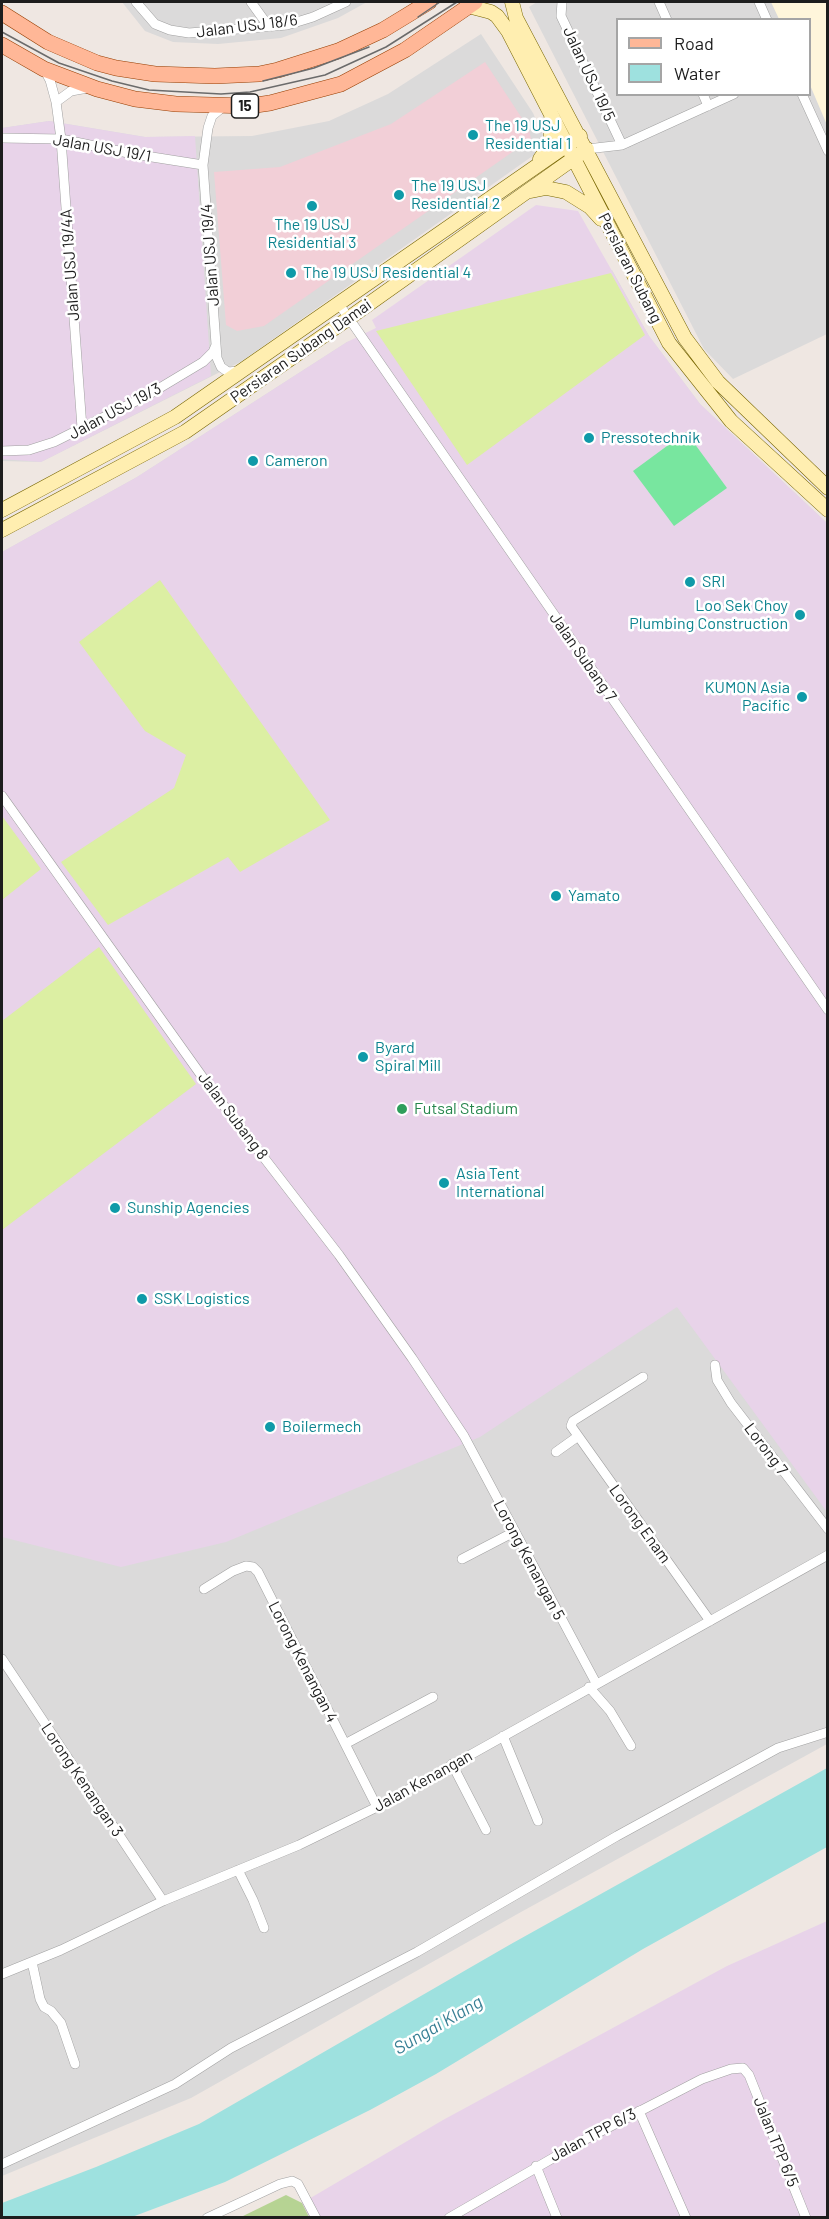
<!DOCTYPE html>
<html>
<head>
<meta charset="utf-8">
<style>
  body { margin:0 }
  #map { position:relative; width:829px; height:2219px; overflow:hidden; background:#efe7e2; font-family:Barlow,sans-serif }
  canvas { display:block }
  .frame { position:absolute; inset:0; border:3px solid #1d1d1d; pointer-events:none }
  .legend { position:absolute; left:616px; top:18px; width:195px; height:78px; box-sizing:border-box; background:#fff; border:2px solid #a5a5a5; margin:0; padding:8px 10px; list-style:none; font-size:18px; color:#1d1d1d }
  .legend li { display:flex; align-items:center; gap:12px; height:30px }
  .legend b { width:30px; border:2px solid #a5a5a5 }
</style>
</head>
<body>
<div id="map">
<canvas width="829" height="2219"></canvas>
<div class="frame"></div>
<ul class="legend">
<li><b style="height:8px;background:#ffb797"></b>Road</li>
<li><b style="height:16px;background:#9ee1df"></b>Water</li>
</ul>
</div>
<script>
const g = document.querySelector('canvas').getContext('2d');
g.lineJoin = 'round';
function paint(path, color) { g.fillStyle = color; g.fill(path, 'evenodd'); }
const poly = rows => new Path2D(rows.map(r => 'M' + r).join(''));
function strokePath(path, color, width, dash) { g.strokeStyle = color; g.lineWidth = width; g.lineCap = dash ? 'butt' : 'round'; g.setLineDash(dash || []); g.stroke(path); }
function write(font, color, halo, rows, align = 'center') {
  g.font = font + ' Barlow,sans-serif'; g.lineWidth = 5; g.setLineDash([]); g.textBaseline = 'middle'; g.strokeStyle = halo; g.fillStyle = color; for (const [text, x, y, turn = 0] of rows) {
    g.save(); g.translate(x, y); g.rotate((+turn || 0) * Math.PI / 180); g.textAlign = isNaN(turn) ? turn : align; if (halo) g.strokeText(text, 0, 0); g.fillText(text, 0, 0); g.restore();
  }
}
paint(poly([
  [122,2,367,2,338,18,281,38,218,44,173,42,145,31],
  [537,2,827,2,827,334,733,379,704,349,529,7],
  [618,20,810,20,810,94,618,94],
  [481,34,533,113,543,135,534,155,242,361,41,462,2,461,2,128,49,121,145,137,252,136,329,121,388,94],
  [612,270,649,336,700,404,827,523,827,1744,521,1912,191,2098,2,2176,2,552,137,477,347,342]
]), '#dbdada');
paint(poly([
  [485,62,529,129,531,139,264,326,237,331,226,325,214,172,280,167,391,124]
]), '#f2cfd7');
paint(poly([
  [49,121,145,137,195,136,211,376,41,462,2,459,2,128],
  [536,205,578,211,649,336,700,404,827,523,827,1512,677,1307,480,1437,226,1542,121,1567,2,1537,2,552,137,477,347,342,376,328,372,320],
  [827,1921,827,2217,309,2218,302,2203,443,2120,727,1966]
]), '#e8d3e9');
paint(poly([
  [771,2,827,2,827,125,810,85,810,20,779,19]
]), '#fff6db');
paint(poly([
  [611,273,645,335,467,465,376,331],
  [160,580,330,820,240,872,228,857,108,925,61,862,174,788,186,755,145,731,79,642],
  [2,816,41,869,2,900],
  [99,947,196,1084,2,1230,2,1021]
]), '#dcefa3');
paint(poly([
  [286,2195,302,2203,309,2217,241,2217]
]), '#b6d393');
paint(poly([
  [686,432,727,488,674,526,633,471]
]), '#78e69f');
paint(poly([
  [827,1768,827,1847,643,1949,436,2074,370,2110,225,2182,132,2217,2,2217,2,2203,96,2167,199,2124,511,1944]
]), '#9ee1df');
const street = poly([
  [136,2,155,24,170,30,189,33,287,25,313,17,346,2],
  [251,2,269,27],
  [562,2,561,16,622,145],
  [659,2,667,20],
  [759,2,767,20],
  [44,69,50,80,56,102,61,139,82,428],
  [703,94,708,106],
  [802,94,828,151],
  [56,102,71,91,88,88],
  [224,106,212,116,208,128,203,165,217,358,221,367,228,372,238,371],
  [2,138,61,139,133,154,203,165],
  [587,149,622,145,734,94],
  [339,304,828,1010],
  [2,451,29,450,54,442,148,395,203,362,213,352,216,345],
  [2,796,211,1089,339,1255,412,1358,464,1436,596,1683],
  [715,1365,717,1380,731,1403,828,1529],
  [643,1377,573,1421,571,1426,710,1621],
  [556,1452,577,1437],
  [462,1559,514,1532],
  [204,1589,233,1571,246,1566,253,1567,258,1572,377,1807],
  [2,1659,163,1901],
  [589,1687,610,1711,631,1746],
  [503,1736,538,1821],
  [345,1744,433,1697],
  [452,1764,486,1830],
  [238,1870,253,1900,264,1928],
  [32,1962,40,1999,44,2007,51,2011,61,2023,75,2064],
  [2,1974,61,1950,163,1901,299,1845,377,1807,828,1555],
  [639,2111,686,2218],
  [2,2164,175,2084,231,2048,417,1952,617,1836,778,1748,828,1732],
  [536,2166,557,2218],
  [207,2218,280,2184,292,2181,298,2184,316,2218],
  [449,2218,586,2139,702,2079,731,2069,743,2068,749,2075,806,2218]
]);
const secondary = poly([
  [512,2,516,18,685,338,718,382,828,488],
  [468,6,491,12,497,16,508,31,669,343,731,421,828,510],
  [540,159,551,143,551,119],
  [531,191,546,188,566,192,590,207,601,219],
  [2,510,175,417,580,136],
  [2,530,185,432,349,318,587,149]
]);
const primary = poly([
  [2,13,48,42,97,63,116,68,155,74,215,76,259,74,278,70,338,51,383,30,429,2],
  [2,45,44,69,97,89,135,99,176,104,249,106,270,103,341,84,405,50,475,2]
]);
strokePath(street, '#a1a1a1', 10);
strokePath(secondary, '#786600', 15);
strokePath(primary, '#963d00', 16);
strokePath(street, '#fff', 9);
strokePath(secondary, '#ffeeb0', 14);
strokePath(primary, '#ffb797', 15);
strokePath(poly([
  [418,17,440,2],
  [2,32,59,63,112,81,149,90,221,94,250,92,325,75,386,47,457,2],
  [263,81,314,68,369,47]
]), '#6b6b6b', 1.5);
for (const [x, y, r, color] of [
  [473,135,6,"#0f9aa8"],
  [399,195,6,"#0f9aa8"],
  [312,206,6,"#0f9aa8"],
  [291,273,6,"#0f9aa8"],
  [589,438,6,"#0f9aa8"],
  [253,461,6,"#0f9aa8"],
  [690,582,6,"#0f9aa8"],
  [800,615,6,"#0f9aa8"],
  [802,697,6,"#0f9aa8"],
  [556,896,6,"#0f9aa8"],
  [363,1057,6,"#0f9aa8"],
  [402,1109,6,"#2e9e5b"],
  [444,1183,6,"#0f9aa8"],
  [115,1208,6,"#0f9aa8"],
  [142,1299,6,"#0f9aa8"],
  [270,1427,6,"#0f9aa8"]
]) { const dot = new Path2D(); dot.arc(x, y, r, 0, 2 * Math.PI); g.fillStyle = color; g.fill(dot); strokePath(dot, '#fff', 2); }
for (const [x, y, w] of [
  [245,106,27]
]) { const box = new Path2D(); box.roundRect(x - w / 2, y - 12, w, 24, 4.5); g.fillStyle = '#fff'; g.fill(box); strokePath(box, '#1d1d1d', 1.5); }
write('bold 15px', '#1d1d1d', null, [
  ["15",245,106]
]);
write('16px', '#1d1d1d', '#fff', [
  ["Jalan USJ 18/6",247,26,-7],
  ["Jalan USJ 19/5",589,74,65],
  ["Jalan USJ 19/1",102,148,10],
  ["Jalan USJ 19/4",210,255,-94],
  ["Jalan USJ 19/4A",70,265,-94],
  ["Persiaran Subang",630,268,63],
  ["Persiaran Subang Damai",301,351,-35],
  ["Jalan USJ 19/3",115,411,-28],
  ["Jalan Subang 7",583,657,55],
  ["Jalan Subang 8",233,1116,53],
  ["Lorong 7",766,1449,53],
  ["Lorong Enam",640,1524,54],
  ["Lorong Kenangan 5",529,1560,62],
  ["Lorong Kenangan 4",303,1662,63],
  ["Lorong Kenangan 3",82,1780,56],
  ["Jalan Kenangan",423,1781,-29],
  ["Jalan TPP 6/3",593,2135,-28],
  ["Jalan TPP 6/5",776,2142,68]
]);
write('16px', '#0d838f', '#fff', [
  ["The 19 USJ",485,126],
  ["Residential 1",485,144],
  ["The 19 USJ",411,186],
  ["Residential 2",411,204],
  ["The 19 USJ",312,225,"center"],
  ["Residential 3",312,243,"center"],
  ["The 19 USJ Residential 4",303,273],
  ["Pressotechnik",601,438],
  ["Cameron",265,461],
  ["SRI",702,582],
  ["Loo Sek Choy",788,606,"right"],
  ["Plumbing Construction",788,624,"right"],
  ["KUMON Asia",790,688,"right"],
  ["Pacific",790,706,"right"],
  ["Yamato",568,896],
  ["Byard",375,1048],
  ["Spiral Mill",375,1066],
  ["Asia Tent",456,1174],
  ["International",456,1192],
  ["Sunship Agencies",127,1208],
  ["SSK Logistics",154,1299],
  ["Boilermech",282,1427]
], 'left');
write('16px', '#27864d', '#fff', [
  ["Futsal Stadium",414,1109]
], 'left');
write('italic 18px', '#377f94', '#fff', [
  ["Sungai Klang",438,2025,-30]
]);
</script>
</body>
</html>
